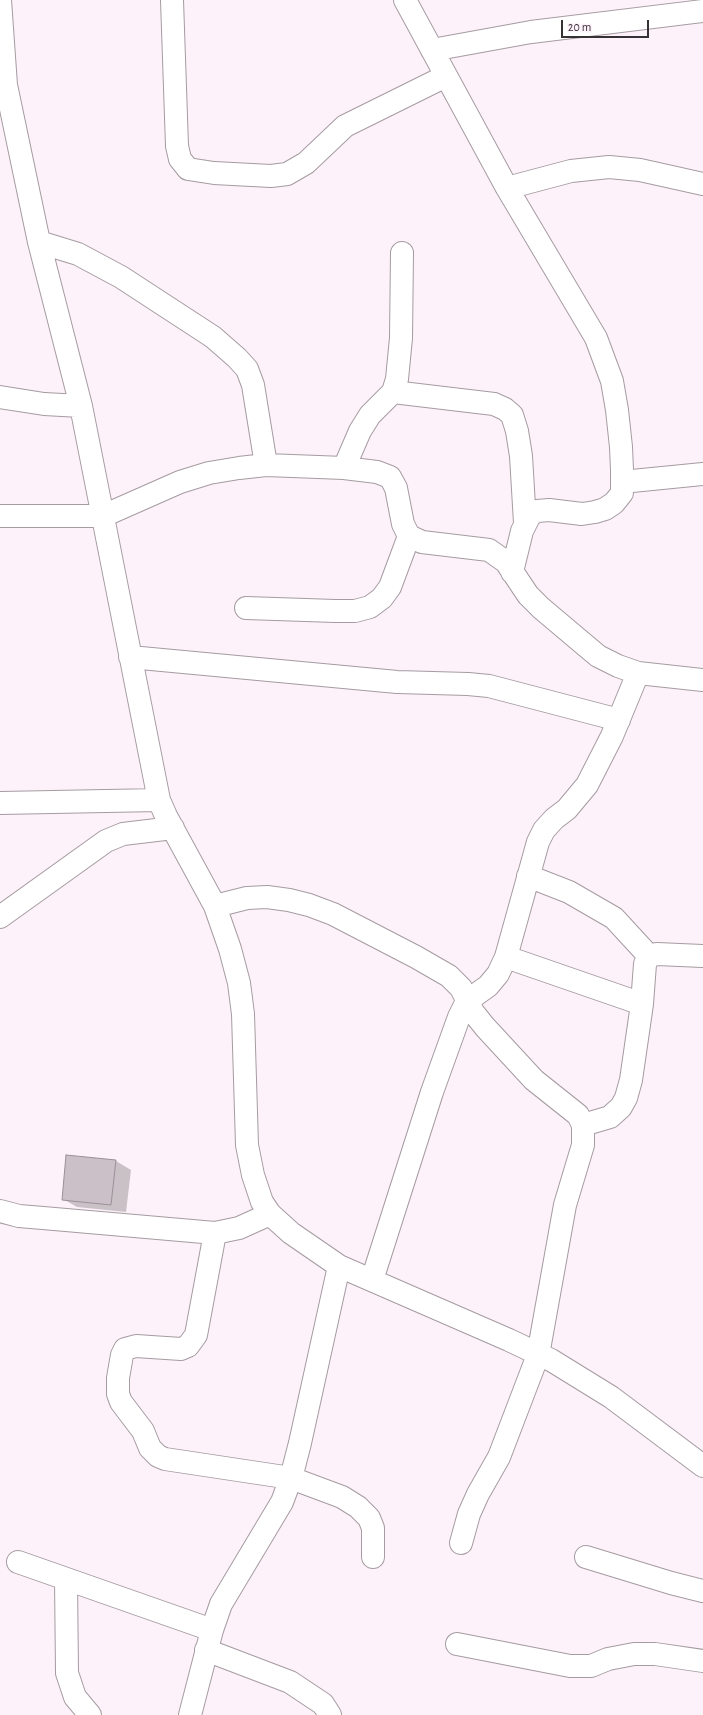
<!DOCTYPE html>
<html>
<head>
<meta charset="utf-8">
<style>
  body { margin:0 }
  #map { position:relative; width:703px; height:1715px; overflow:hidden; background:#fdf2f9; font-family:"Alegreya Sans",sans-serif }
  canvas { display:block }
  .scale { position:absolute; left:561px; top:20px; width:88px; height:18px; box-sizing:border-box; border:2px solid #363234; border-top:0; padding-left:5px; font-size:12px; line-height:14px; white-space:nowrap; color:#363234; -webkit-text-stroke:3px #fdf2f9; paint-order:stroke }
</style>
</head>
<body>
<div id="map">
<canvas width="703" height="1715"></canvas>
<div class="scale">20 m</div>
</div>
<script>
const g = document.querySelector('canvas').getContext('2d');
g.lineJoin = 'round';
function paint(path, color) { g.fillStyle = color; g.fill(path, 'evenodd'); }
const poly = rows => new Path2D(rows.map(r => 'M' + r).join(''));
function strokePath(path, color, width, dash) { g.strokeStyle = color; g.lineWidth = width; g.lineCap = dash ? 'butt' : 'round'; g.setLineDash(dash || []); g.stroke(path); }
paint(poly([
  [67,1156,116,1161,131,1170,126,1212,77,1207,63,1199]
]), '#0003');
const building = poly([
  [66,1155,116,1160,111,1205,62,1200,66,1155]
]);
paint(building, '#cbc0c7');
strokePath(building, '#9a8f96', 1);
const street = poly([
  [0,0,6,85,39,242,81,406,159,800,166,816,215,906,230,949,239,983,243,1014,247,1145,253,1175,262,1202,270,1214,291,1233,339,1266,509,1340,551,1360,611,1397,703,1466],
  [172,0,177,146,180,159,188,169,214,173,271,176,287,174,306,163,345,126,446,76],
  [405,0,507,188,596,338,612,381,617,410,621,447,622,470,622,493,614,503,605,509,595,512,582,514,549,510,537,511,530,515,522,531,512,572],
  [432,50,531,32,703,11],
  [507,188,571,171,609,167,640,170,703,184],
  [39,242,78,254,121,277,213,337,237,358,247,369,253,385,266,465],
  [393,392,494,404,505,409,512,415,517,431,521,456,525,523],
  [0,397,44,404,81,406],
  [344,468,360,431,370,415,393,392,397,379,401,338,402,253],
  [622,482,703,474],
  [0,516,103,516,180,482,209,473,239,468,266,465,344,468,377,472,390,477,396,488,403,524,409,536,422,542,489,550,506,562,528,595,541,608,598,656,618,666,638,673,703,680],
  [246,608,335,611,355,611,370,607,382,598,390,587,409,536],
  [130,657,397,682,468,684,489,686,619,720],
  [0,803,159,800],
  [528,876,569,892,614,918,649,956],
  [215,906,247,898,267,897,289,900,309,905,333,914,416,957,449,976,461,988,473,1012,485,1027,534,1080,578,1115,583,1125,583,1145,565,1205,538,1355,499,1457,478,1494,469,1514,461,1543],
  [0,917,106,841,123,834,173,828],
  [506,957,642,1004],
  [583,1125,610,1117,621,1107,626,1098,631,1080,642,1004,645,964,649,956,657,954,703,956],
  [0,1211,19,1216,43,1218,215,1233,239,1228,270,1214],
  [215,1233,196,1335,188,1346,181,1349,136,1346,125,1349,122,1355,118,1378,118,1394,121,1402,143,1431,150,1448,158,1456,165,1459,291,1478,342,1497,358,1507,369,1518,373,1528,373,1557],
  [372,1280,432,1092,459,1017,467,1001,488,986,498,974,506,957,538,842,544,830,554,819,567,809,587,785,612,736,638,673],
  [586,1557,671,1583,703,1591],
  [18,1562,212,1630],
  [66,1579,67,1673,75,1697,90,1715],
  [457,1644,570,1666,591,1666,608,1659,634,1654,655,1654,703,1661],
  [206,1650,290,1682,323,1704,330,1715],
  [190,1715,212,1630,221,1604,282,1502,291,1478,300,1443,339,1266]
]);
strokePath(street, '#a59ba1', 24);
strokePath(street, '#fff', 22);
</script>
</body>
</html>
